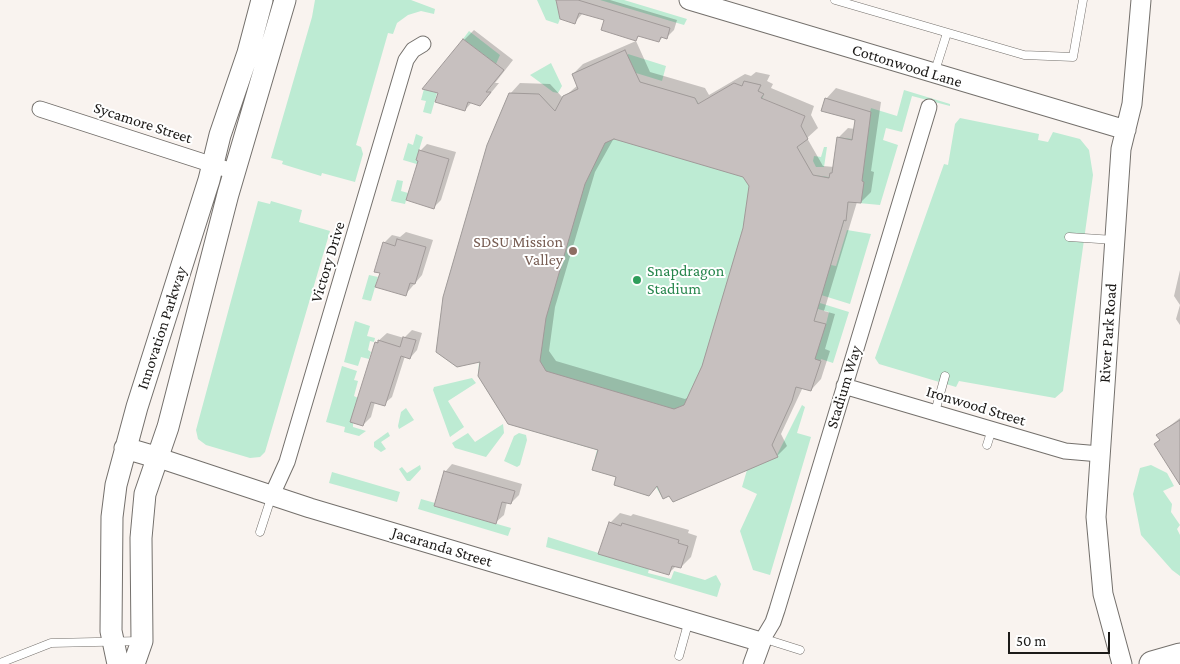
<!DOCTYPE html>
<html>
<head>
<meta charset="utf-8">
<style>
  body { margin:0 }
  #map { position:relative; width:1180px; height:664px; overflow:hidden; background:#f9f3ef; font-family:"Crimson Pro",serif }
  canvas { display:block }
  .scale { position:absolute; left:1008px; top:632px; width:102px; height:22px; box-sizing:border-box; border:2px solid #1c1a18; border-top:0; padding-left:6px; font-size:15px; line-height:18px; white-space:nowrap; color:#1c1a18; -webkit-text-stroke:4px #fff; paint-order:stroke }
</style>
</head>
<body>
<div id="map">
<canvas width="1180" height="664"></canvas>
<div class="scale">50 m</div>
</div>
<script>
const g = document.querySelector('canvas').getContext('2d');
g.lineJoin = 'round';
function paint(path, color) { g.fillStyle = color; g.fill(path, 'evenodd'); }
const poly = rows => new Path2D(rows.map(r => 'M' + r).join(''));
function strokePath(path, color, width, dash) { g.strokeStyle = color; g.lineWidth = width; g.lineCap = dash ? 'butt' : 'round'; g.setLineDash(dash || []); g.stroke(path); }
function write(font, color, halo, rows, align = 'center') {
  g.font = font + ' "Crimson Pro",serif'; g.lineWidth = 4; g.setLineDash([]); g.textBaseline = 'middle'; g.strokeStyle = halo; g.fillStyle = color; for (const [text, x, y, turn = 0] of rows) {
    g.save(); g.translate(x, y); g.rotate((+turn || 0) * Math.PI / 180); g.textAlign = isNaN(turn) ? turn : align; if (halo) g.strokeText(text, 0, 0); g.fillText(text, 0, 0); g.restore();
  }
}
paint(poly([
  [315,0,411,0,435,9,434,14,421,11,408,15,397,23,393,34,388,33,356,145,361,147,363,154,355,182,322,173,321,176,282,164,283,161,271,158,312,17],
  [537,0,556,0,560,19,558,24,546,20],
  [600,0,624,0,687,19,684,25],
  [469,31,500,55,496,64,463,39],
  [628,54,666,66,662,81,636,73,640,82,695,98,700,106,742,86,744,81,761,85,758,91,764,94,762,99,799,122,808,139,797,147,813,175,829,177,830,173,832,173,837,137,852,139,855,120,821,111,825,98,870,112,871,108,897,116,904,90,950,104,950,106,912,96,902,132,886,128,883,140,898,145,880,205,848,202,846,221,844,221,831,265,836,266,847,230,871,234,850,304,821,295,820,303,849,312,833,363,821,359,811,391,796,387,792,401,772,445,777,455,802,405,805,407,797,433,811,437,770,575,753,570,740,531,757,494,742,487,747,470,673,502,669,496,663,499,656,487,649,496,614,485,616,477,592,470,597,450,508,424,478,376,479,362,457,367,436,352,443,297,487,145,509,93,539,94,555,111,563,96,591,84,587,76,575,81,572,74,614,55,626,59],
  [818,309,829,312,826,324,814,321],
  [551,63,562,86,558,93,553,92,530,75],
  [424,89,437,93,431,114,423,112,426,101,421,100],
  [960,118,1039,134,1038,140,1048,142,1053,132,1080,139,1089,150,1093,175,1063,391,1055,398,959,381,956,387,879,364,875,358,944,164,948,165,955,124],
  [416,134,423,137,416,160,421,162,420,165,403,160,408,143,413,145],
  [824,147,827,147,824,167,816,167,813,161,814,156,821,157],
  [397,180,403,181,401,191,408,193,405,204,391,201],
  [258,201,270,204,271,201,302,210,299,222,330,231,265,452,260,457,250,458,206,445,198,439,196,430],
  [369,275,378,277,371,301,362,299],
  [355,321,370,326,367,336,375,338,374,342,370,341,368,350,371,352,369,359,361,357,358,366,344,362],
  [342,366,357,371,354,380,358,381,354,396,358,398,351,422,353,423,353,427,366,431,359,436,344,432,345,427,326,422],
  [472,378,476,383,448,401,464,427,450,437,433,390,434,387],
  [406,408,414,420,399,429,398,426,401,412],
  [503,424,504,433,486,457,455,448,452,443,468,433,475,442],
  [388,432,390,436,381,442,386,449,381,452,374,447,374,442],
  [519,433,526,435,527,440,520,465,517,467,504,461,514,436],
  [420,465,421,469,410,481,407,481,399,469,402,467,407,473],
  [1151,465,1167,473,1174,486,1163,491,1172,504,1171,512,1180,525,1177,529,1180,535,1180,576,1172,570,1141,535,1133,494,1140,468],
  [332,472,400,492,397,502,329,483],
  [421,499,435,503,434,506,511,528,508,536,418,509],
  [548,537,649,569,648,573,671,579,674,571,705,580,716,575,721,584,717,597,546,547]
]), '#bdebd3');
paint(poly([
  [558,0,610,0,677,20,674,30,666,38,663,37,659,41,640,35,636,39,606,20,583,13,575,22],
  [474,30,513,60,495,83,499,83,490,94,480,105,472,102,465,110,464,40],
  [636,41,650,72,705,88,709,95,745,74,751,76,756,72,770,75,767,81,773,84,771,88,814,106,811,115,818,128,807,138,823,166,834,167,838,138,848,128,855,129,856,119,826,99,836,88,881,102,871,171,874,172,871,192,861,202,857,202,824,311,835,314,825,349,830,351,821,379,811,390,803,387,781,434,787,446,777,456,670,495,658,485,618,476,599,449,509,422,510,94,520,83,550,84,563,98,578,85,573,74,583,64],
  [614,138,744,176,750,185,744,228,704,366,689,397,685,399,556,361,549,351,555,307,595,172],
  [427,144,456,152,441,200,434,207,420,151],
  [406,232,433,240,422,275,405,295,381,272,384,243,392,235,400,237],
  [1180,270,1180,325,1176,319,1180,305,1174,296],
  [412,330,422,333,417,350,410,358,405,356,392,397,384,404,375,402,371,417,363,425,376,343,387,333,404,338],
  [1180,418,1180,483,1155,444,1160,439,1158,435],
  [452,464,522,484,519,495,511,503,507,502,504,515,496,522,445,472],
  [620,513,631,516,633,514,689,530,688,533,697,536,691,557,681,567,676,566,669,573,610,523]
]), '#0003');
const building = poly([
  [556,0,578,0,670,28,667,39,661,37,659,42,638,36,636,41,601,30,604,20,579,13,575,24,560,19,556,0],
  [463,39,504,70,486,92,491,92,480,106,468,102,465,111,435,102,438,93,422,89,463,39],
  [625,50,640,82,695,98,698,104,734,83,742,86,744,81,761,85,758,91,764,94,761,98,805,116,801,126,808,139,797,147,813,175,829,178,830,173,832,173,837,137,852,140,855,120,821,111,825,98,871,112,862,181,864,182,861,203,848,202,846,221,844,220,814,321,826,324,815,359,821,361,811,391,796,387,792,401,772,445,778,457,673,502,669,496,663,499,657,486,649,496,614,485,616,477,592,470,598,450,508,424,478,376,480,362,457,367,436,352,443,297,487,145,509,93,539,94,555,111,563,96,578,89,572,74,625,50],
  [614,139,743,177,749,186,743,228,702,366,684,405,674,409,546,371,540,361,546,318,585,184,605,143,614,139],
  [419,150,449,159,434,209,406,200,418,161,416,160,419,150],
  [397,239,426,247,415,284,410,283,406,296,375,287,380,273,374,272,383,242,395,246,397,239],
  [403,337,416,340,410,359,401,356,385,406,371,402,363,426,350,422,375,342,378,343,378,340,400,347,403,337],
  [1180,420,1180,485,1154,444,1160,440,1156,435,1180,420],
  [444,471,515,491,511,504,502,502,496,524,434,506,444,471],
  [609,522,621,526,622,523,679,540,678,543,688,546,681,568,672,566,669,575,598,554,609,522]
]);
paint(building, '#c7c0bf');
strokePath(building, '#a19a99', 1);
const service = poly([
  [835,0,1024,55,1073,57,1083,0],
  [934,74,947,33],
  [1069,237,1114,240],
  [935,412,945,376],
  [987,445,992,429],
  [260,532,272,495],
  [762,638,800,650],
  [679,656,689,620],
  [0,663,51,643,140,641]
]);
const minor = poly([
  [40,109,235,172],
  [844,386,1065,451,1100,454],
  [272,495,287,462,406,60,413,50,423,44],
  [761,642,773,622,777,610,929,107]
]);
const tertiary = poly([
  [689,0,1126,130],
  [159,458,310,508,761,642,753,664],
  [1122,664,1103,594,1096,517,1121,149,1132,104,1141,0]
]);
const secondary = poly([
  [125,448,159,458],
  [118,664,111,631,112,517,116,485,137,407,209,180,220,135,248,53,262,0],
  [134,664,142,641,141,538,145,494,168,427,228,194,285,0]
]);
const trunk = poly([
  [1152,664,1180,656]
]);
strokePath(service, '#74706c', 9);
strokePath(minor, '#74706c', 17);
strokePath(tertiary, '#74706c', 21);
strokePath(secondary, '#74706c', 23);
strokePath(trunk, '#74706c', 27);
strokePath(service, '#fff', 8);
strokePath(minor, '#fff', 15);
strokePath(tertiary, '#fff', 19);
strokePath(secondary, '#fff', 21);
strokePath(trunk, '#fff', 25);
for (const [x, y, r, color] of [
  [573,251,5,"#8d6e63"],
  [637,280,5,"#2e9e5b"]
]) { const dot = new Path2D(); dot.arc(x, y, r, 0, 2 * Math.PI); g.fillStyle = color; g.fill(dot); strokePath(dot, '#fff', 2); }
write('16px', '#1c1a18', '#fff', [
  ["Cottonwood Lane",907,66,17],
  ["Sycamore Street",143,123,18],
  ["Victory Drive",328,262,-73],
  ["Innovation Parkway",162,328,-72],
  ["River Park Road",1108,333,-86],
  ["Stadium Way",844,387,-73],
  ["Ironwood Street",976,406,17],
  ["Jacaranda Street",442,547,17]
]);
write('16px', '#785e54', '#fff', [
  ["SDSU Mission",563,242],
  ["Valley",563,260]
], 'right');
write('16px', '#27864d', '#fff', [
  ["Snapdragon",647,271],
  ["Stadium",647,289]
], 'left');
</script>
</body>
</html>
